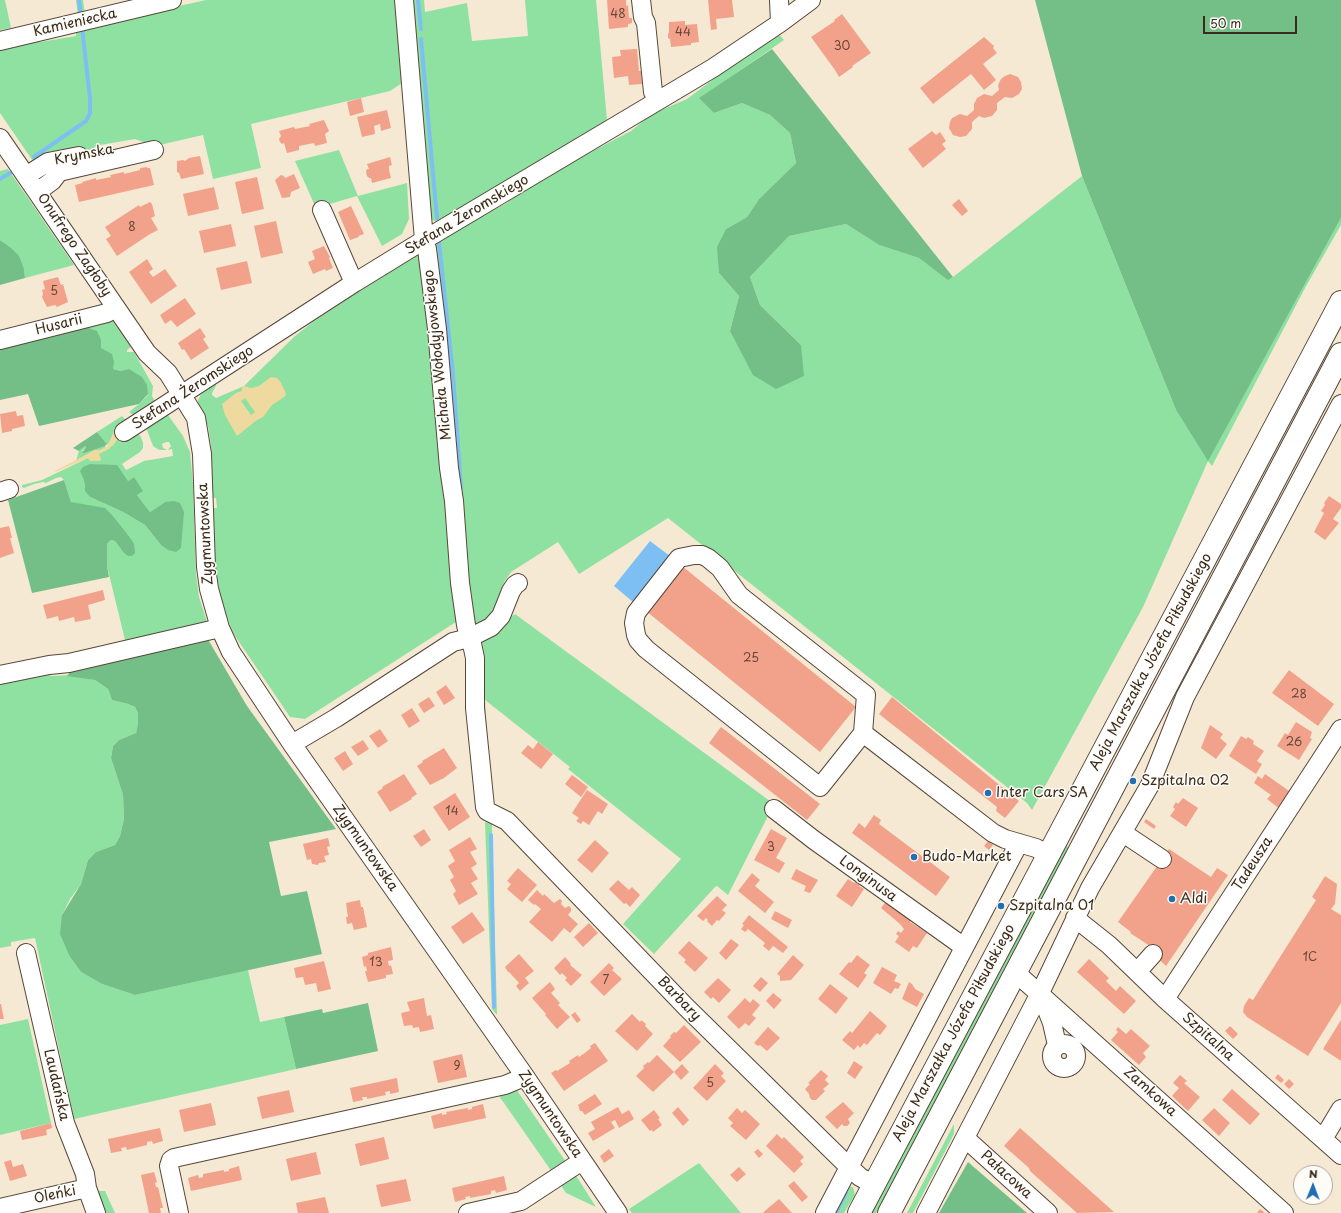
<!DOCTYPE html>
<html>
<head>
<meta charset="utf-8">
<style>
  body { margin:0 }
  #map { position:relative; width:1341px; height:1213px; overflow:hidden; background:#f5e9d3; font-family:"Playpen Sans",sans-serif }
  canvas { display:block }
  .north { position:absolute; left:1293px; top:1165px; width:40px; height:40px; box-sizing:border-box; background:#fdfcf7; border:1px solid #afa8a0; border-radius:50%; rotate:1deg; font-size:11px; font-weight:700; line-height:16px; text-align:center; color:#3b2a1e }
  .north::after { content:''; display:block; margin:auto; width:14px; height:18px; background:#1f6fb2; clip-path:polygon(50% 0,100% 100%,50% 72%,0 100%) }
  .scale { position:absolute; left:1203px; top:16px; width:94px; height:18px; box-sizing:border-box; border:2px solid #3b2a1e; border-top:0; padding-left:5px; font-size:12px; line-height:14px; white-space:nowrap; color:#3b2a1e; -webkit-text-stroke:3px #fdfcf7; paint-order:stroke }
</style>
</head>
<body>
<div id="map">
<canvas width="1341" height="1213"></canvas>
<div class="north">N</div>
<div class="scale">50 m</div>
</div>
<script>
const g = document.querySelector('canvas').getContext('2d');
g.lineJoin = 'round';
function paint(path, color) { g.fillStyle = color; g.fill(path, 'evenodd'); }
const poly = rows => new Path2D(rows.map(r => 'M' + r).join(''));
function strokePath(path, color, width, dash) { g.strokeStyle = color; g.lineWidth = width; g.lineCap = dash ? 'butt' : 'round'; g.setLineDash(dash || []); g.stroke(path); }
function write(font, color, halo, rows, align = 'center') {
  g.font = font + ' "Playpen Sans",sans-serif'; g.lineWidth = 3; g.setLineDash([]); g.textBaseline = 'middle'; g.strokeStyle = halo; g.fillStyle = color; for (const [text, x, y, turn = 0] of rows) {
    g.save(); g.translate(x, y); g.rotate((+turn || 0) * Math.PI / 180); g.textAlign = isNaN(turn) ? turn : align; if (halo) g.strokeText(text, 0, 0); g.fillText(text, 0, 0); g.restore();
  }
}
paint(poly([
  [0,0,5,0,11,28,0,30],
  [76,0,83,0,85,15,78,16],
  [206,0,399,0,405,81,390,91,251,124,261,168,213,179,203,135,155,146,135,139,100,145,50,167,35,164,0,113,0,47,32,42,40,42,76,36,76,29],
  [410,0,424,0,425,12,467,3,472,41,528,36,525,0,596,0,607,120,443,219,438,221,434,221,430,217,427,208,424,129],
  [777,32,784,40,700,98,714,113,742,103,770,115,790,133,796,163,759,199,747,217,726,229,719,273,739,296,730,331,801,345,760,305,750,277,789,236,846,224,879,245,919,258,948,279,953,277,1082,176,1176,410,1208,460,1341,218,1341,225,1305,288,1212,466,1208,461,1143,607,1032,810,1027,803,668,518,579,574,558,542,511,572,504,582,501,607,498,615,469,628,433,245,436,242,443,237,507,203,530,184,631,131,652,114,687,99],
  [339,150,358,196,407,183,409,219,402,234,382,246,357,196,316,208,295,161],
  [8,169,74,265,25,278,24,269,3,242,0,240,0,171],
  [419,252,462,618,305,719,290,717,233,633,224,609,219,589,215,563,213,508,217,508,216,498,213,498,211,444,208,426,198,404,198,400,201,394,208,389,206,386,215,382,216,386,212,393,212,395,216,398,244,386,295,336,314,321],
  [111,318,131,347,127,350,127,352,134,352,153,386,152,396,157,405,135,417,129,412,139,404,148,395,121,371,113,369,101,349,101,340,83,326],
  [163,413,165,416,168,415,183,436,190,452,193,485,196,574,199,597,208,625,126,644,107,566,107,544,111,540,115,541,123,552,117,522,113,516,71,502,64,480,61,477,56,478,46,483,43,482,34,484,24,488,22,487,22,485,42,480,88,458,91,461,99,453,113,445,119,437,118,430,115,430,108,445,97,432,122,416,141,437,143,443,143,448,140,452,122,464,126,470,144,461,173,456,172,449,168,450,171,446,169,442,166,442,162,444,163,448,167,450,159,450,153,446,147,430,147,427],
  [90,464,101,465,128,481,134,477,137,495,150,512,165,502,161,545,145,525,123,512,90,497,84,486,84,480],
  [86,446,86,447,82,451,85,453,105,446,106,447,99,451,95,450,76,461,79,451,81,448],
  [515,614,774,804,728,895,717,886,715,887,654,954,623,924,681,859,568,769,570,767,485,700,489,763,493,801,495,806,489,807,479,700,485,699,482,658,477,639],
  [38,672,52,676,71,675,95,680,108,689,112,700,128,704,135,707,138,713,138,723,136,733,119,740,113,746,111,758,123,795,124,819,120,836,115,845,96,852,88,860,81,884,70,899,62,915,70,957,81,972,102,984,135,995,248,970,260,1022,284,1017,296,1069,74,1119,35,938,11,942,11,946,0,948,0,680],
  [485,822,492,824,492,829,497,1015,492,1009],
  [1064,844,1069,848,876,1213,869,1213],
  [28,1019,51,1123,0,1135,0,1025],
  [516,1089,566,1162,552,1172,497,1093],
  [954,1124,954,1134,913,1213,907,1213],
  [699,1163,741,1213,632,1213,629,1209],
  [575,1174,596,1207,566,1193,560,1184],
  [847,1186,853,1187,855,1195,844,1213,832,1213],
  [94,1191,105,1191,115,1213,103,1213]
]), '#8fe1a1');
paint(poly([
  [1035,0,1341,0,1341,218,1208,461,1176,410,1082,176],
  [772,49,953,277,948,280,919,258,879,245,846,224,789,236,750,277,760,305,801,345,804,376,776,389,753,375,730,331,739,296,719,273,717,247,726,229,747,217,759,199,796,163,790,133,770,115,742,103,714,113,699,98],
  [0,240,11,248,19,256,24,269,25,278,0,285],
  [83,326,97,331,101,340,101,348,112,354,114,362,113,369,121,371,129,369,142,377,147,385,148,394,139,404,39,426,28,394,0,400,0,347],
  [97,432,107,444,105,446,85,453,82,453,86,447,86,446,82,448,79,451,73,448],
  [90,464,117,465,128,481,134,477,143,491,137,495,150,512,165,502,174,501,180,503,184,512,181,548,176,552,168,550,161,545,145,525,123,512,90,497,85,491,84,480,80,471,83,467],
  [64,480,71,502,105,508,113,516,131,539,134,544,135,553,132,556,128,556,123,552,115,541,111,540,107,544,107,566,109,577,32,593,8,500],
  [206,636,247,706,336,829,269,842,281,896,307,891,322,954,135,995,102,984,81,972,70,957,60,934,62,915,81,884,88,860,96,852,115,845,120,836,124,819,123,795,111,758,113,746,119,740,136,733,138,723,138,713,135,707,128,704,112,700,108,689,95,680,67,676,73,668],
  [368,1003,378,1051,296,1069,284,1017,322,1009,323,1013],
  [968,1162,1027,1213,939,1213]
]), '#73bf87');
paint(poly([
  [271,377,277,378,280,381,285,391,286,395,284,397,272,405,263,417,257,420,237,436,225,415,222,404,236,393,242,391,242,387,244,386,251,388,259,386],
  [245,398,255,412,251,415,241,401],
  [115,430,118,430,119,437,109,449,99,454,101,459,100,461,91,461,88,458,55,472,55,471,95,450,99,450,107,447]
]), '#eeda9e');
paint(poly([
  [650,541,670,556,633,602,614,586]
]), '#7dbff3');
strokePath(poly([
  [79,0,81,16],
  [418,0,421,29],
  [421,39,437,218],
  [34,157,86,121,90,113,90,99,82,27],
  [0,179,10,173],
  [439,242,453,374,461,488],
  [491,835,494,1007],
  [836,1213,846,1193]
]), '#7dbff3', 4);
paint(poly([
  [607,0,626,0,626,6,628,5,629,18,632,18,632,23,628,24,628,27,609,29],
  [708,0,732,0,734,17,716,19,717,29,711,30],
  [842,14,871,53,852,66,853,67,839,77,835,70,811,37,835,21,834,20],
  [685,21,685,25,697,24,699,42,691,43,691,45,671,47,670,39,668,38,668,34,669,32,669,22],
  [984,37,994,46,993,48,997,53,983,64,996,80,984,90,971,74,933,104,920,88],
  [637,49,639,71,641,71,642,84,629,85,628,76,614,78,612,57,621,56,620,50],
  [1010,74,1018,77,1021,82,1022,89,1019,94,1012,98,1005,97,997,103,997,110,992,116,984,118,979,116,972,122,972,129,966,136,960,137,953,135,949,128,950,122,952,118,960,114,967,116,974,110,974,104,977,98,984,94,992,96,999,90,998,85,1001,79,1005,76],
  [361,98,364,112,350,116,347,102],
  [387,110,391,128,381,131,380,124,374,126,375,134,362,137,357,117],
  [324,120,329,131,325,134,327,143,315,146,314,143,299,146,299,150,287,153,284,143,282,144,280,142,279,139,281,136,279,131,294,127,295,129,310,126,309,124],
  [932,131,936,135,940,132,946,141,942,144,946,149,923,168,908,149],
  [200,156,204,174,181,179,179,173,177,172,177,161,183,160,185,161,189,158],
  [390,157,392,165,389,166,389,170,391,178,372,183,371,178,369,178,367,176,366,172,367,169,369,169,367,164],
  [147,167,147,168,150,168,154,185,79,202,75,185,83,183,82,182,96,178,96,180,111,177,110,175,124,172,124,174,140,170,140,168],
  [294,174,300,188,291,192,290,197,282,198,275,180,281,175,284,176,285,178],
  [257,177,264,209,242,214,235,182],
  [214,187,219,209,188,216,183,194],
  [959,199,968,211,962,216,952,205],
  [150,202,152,204,155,216,151,218,158,230,150,234,117,256,106,239,111,236,105,227,139,205,140,207],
  [351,206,364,234,358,236,359,237,350,240,338,212],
  [276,221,283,253,261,258,254,226],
  [231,224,236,246,204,253,199,231],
  [324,246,330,257,329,258,333,268,326,271,325,269,313,274,308,262,315,259,312,251],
  [147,259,153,269,149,272,153,277,165,269,177,286,151,304,129,272],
  [247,261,252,283,221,290,216,268],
  [58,277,61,285,63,284,68,302,57,307,55,305,47,307,42,297,43,294,42,290,45,289,43,281],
  [185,298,196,314,177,327,171,320,165,324,160,315],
  [200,328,206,337,203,339,209,348,191,360,184,349,182,350,178,343],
  [16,411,17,416,23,415,25,426,12,429,12,431,2,433,0,414],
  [1329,496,1341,504,1341,508,1333,519,1339,523,1325,540,1314,532,1324,513,1321,511,1325,505,1324,503],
  [9,526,12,538,10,538,14,553,0,558,0,528],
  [682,566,856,707,820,752,646,611],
  [103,590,105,600,88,605,91,619,75,622,74,617,59,621,58,616,47,619,43,605],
  [1289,670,1334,704,1318,726,1272,693],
  [446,685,455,698,444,705,436,692],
  [429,697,435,706,424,713,418,704],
  [892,697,1019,801,1005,818,996,811,997,807,879,714],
  [412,708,420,721,409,728,401,715],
  [1296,722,1312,732,1310,738,1312,739,1299,760,1277,746,1285,733,1288,735],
  [1210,725,1223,734,1220,738,1227,744,1216,759,1201,748],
  [721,727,820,804,807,820,709,743],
  [380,729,388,741,378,748,369,736],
  [1241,736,1246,739,1248,737,1254,741,1253,744,1264,751,1257,761,1262,764,1256,774,1229,756],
  [363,740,369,749,358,756,351,747],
  [538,742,553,754,541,769,521,753,528,745,533,749],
  [444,748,457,768,444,778,430,785,417,766,423,762,422,761],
  [345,751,353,764,343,771,334,758],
  [404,774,417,794,411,798,412,799,390,812,377,792,383,788,382,787],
  [1265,774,1292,793,1281,810,1267,799,1271,795,1254,783,1258,776,1262,779],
  [572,775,588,787,581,797,565,784],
  [587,790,608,804,602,814,598,811,589,825,583,821,581,824,576,821,579,818,572,813],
  [455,793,470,817,449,831,433,807],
  [1183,798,1198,808,1186,827,1170,816,1175,809,1173,807,1176,802,1178,804],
  [874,815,881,820,879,824,950,877,936,896,852,833,859,823,865,828],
  [1146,819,1156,826,1154,829,1144,822],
  [424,829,431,840,421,847,413,836],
  [771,829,787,838,776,858,785,863,779,873,754,860],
  [470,837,477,849,470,852,477,864,471,868,478,879,471,883,478,894,459,905,453,894,456,891,450,880,454,877,448,866,455,861,449,850],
  [328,838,330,846,327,847,329,855,324,856,326,862,319,863,318,865,312,864,311,859,307,860,303,844],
  [595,840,609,853,592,873,577,860],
  [988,841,993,845,989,850,984,846],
  [1169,849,1211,877,1217,868,1228,875,1166,966,1148,949,1150,946,1130,933,1131,932,1118,922],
  [518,868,537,885,522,902,507,889,511,884,507,881],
  [796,869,818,880,810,893,804,891,806,886,791,879],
  [752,873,760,880,755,886,774,902,765,913,738,891],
  [1325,876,1337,884,1335,904,1331,909,1341,915,1341,1003,1308,1056,1247,1017,1243,1012,1244,1006,1249,998,1253,1000,1316,900,1312,897],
  [848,879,854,883,856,881,861,884,859,886,864,889,852,907,836,896],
  [618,880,629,890,632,887,640,895,630,907,626,903,624,904,609,889],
  [537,890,543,896,544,894,554,903,560,899,562,901,561,904,565,908,569,906,571,908,571,911,568,915,578,924,570,933,564,928,552,942,529,922,541,909,535,904,534,905,528,900],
  [717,896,727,905,722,910,726,913,719,921,717,920,712,926,707,921,708,920,706,918,703,921,697,916],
  [360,900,361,907,363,907,367,927,354,930,352,923,347,924,346,917,348,917,346,903],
  [887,900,907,917,911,920,910,922,927,933,917,948,913,946,909,952,895,942,899,936,896,934,898,931,901,933,904,929,900,924,881,908],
  [775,911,792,920,788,928,771,919],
  [472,912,485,930,463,944,451,927],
  [749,915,788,947,783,953,773,946,769,951,763,946,765,943,748,929,745,932,741,929,744,925,742,924],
  [589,923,598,933,583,947,574,937],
  [731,939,739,945,726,960,719,953],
  [689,941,708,958,695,972,684,962,686,960,678,953],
  [391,947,393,960,388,961,389,966,391,965,393,974,386,975,386,978,368,982,365,971,367,971,366,966,364,967,362,957,368,955,368,953],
  [519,954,534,971,525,978,529,983,520,991,516,986,519,983,509,972,508,972,505,967],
  [793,955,804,965,791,980,780,981,780,976,777,974],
  [857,955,870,965,864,973,867,975,858,988,839,974,849,962,851,963],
  [565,957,571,964,570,965,582,975,571,986,565,980,567,978,562,973,560,975,554,968],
  [1089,959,1109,978,1106,981,1116,991,1120,986,1136,1001,1124,1014,1077,972],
  [324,961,331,989,318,992,316,983,305,985,303,977,296,978,294,968],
  [609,963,614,968,612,970,622,979,604,996,590,982],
  [882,967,897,975,894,981,901,984,898,989,895,988,891,994,873,983],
  [761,977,768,983,760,992,753,986],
  [718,978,731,990,719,1003,713,997,711,999,704,992],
  [550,982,555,989,551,993,560,1003,558,1005,570,1017,557,1029,545,1015,546,1014,532,998],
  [909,982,912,984,915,989,924,994,917,1007,902,999],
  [830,984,848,998,836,1014,818,999],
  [773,993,782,1000,774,1009,766,1001],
  [424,998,427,1016,431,1015,434,1029,420,1032,419,1027,413,1028,412,1025,404,1026,401,1013,410,1011,407,1002],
  [745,998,750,1003,753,999,760,1005,752,1015,756,1018,749,1026,745,1023,739,1029,727,1017],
  [0,1004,1,1004,4,1019,0,1019],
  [870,1011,887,1026,880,1035,877,1033,867,1045,864,1043,860,1048,858,1045,854,1050,842,1040,850,1031,852,1033],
  [575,1012,581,1020,577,1023,571,1015],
  [632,1014,640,1022,641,1020,646,1024,645,1026,653,1034,637,1051,615,1031],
  [1341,1020,1341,1061,1323,1049],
  [684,1025,701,1042,680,1062,663,1046,671,1037,670,1036,674,1032,676,1033],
  [1230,1026,1238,1034,1233,1039,1225,1031],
  [768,1027,780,1038,767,1051,760,1045,758,1046,754,1043],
  [1118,1027,1126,1034,1131,1029,1150,1046,1143,1053,1146,1057,1139,1065,1111,1040,1118,1032,1116,1030],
  [595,1043,608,1061,564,1091,551,1073,556,1070,557,1071,570,1063,569,1061,578,1055,579,1057,586,1052,591,1048,590,1046],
  [462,1054,467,1077,438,1083,433,1061],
  [657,1055,674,1072,653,1092,636,1076,644,1068,643,1066,648,1062,649,1063],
  [854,1061,863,1067,855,1079,847,1073],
  [682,1064,689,1072,681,1080,674,1072],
  [715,1064,724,1073,721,1076,726,1081,707,1101,693,1088],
  [821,1070,828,1076,825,1080,829,1084,823,1089,825,1091,816,1100,812,1100,810,1098,809,1094,805,1089,810,1084,808,1083],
  [1278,1074,1284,1080,1281,1083,1275,1078],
  [1180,1075,1187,1081,1184,1083,1200,1097,1188,1111,1172,1096,1179,1088,1173,1083],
  [397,1078,399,1092,390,1094,390,1091,385,1092,386,1095,367,1099,367,1097,362,1097,363,1100,353,1102,350,1088],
  [1289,1079,1294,1084,1289,1089,1284,1084],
  [1232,1089,1260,1114,1250,1125,1222,1100],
  [289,1090,294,1112,262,1119,257,1097],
  [595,1094,602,1104,585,1115,582,1111,580,1111,578,1105],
  [843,1102,854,1113,848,1119,850,1123,847,1126,844,1126,842,1124,837,1129,825,1117],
  [211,1103,216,1125,184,1132,179,1110],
  [483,1104,486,1118,434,1129,431,1116,442,1113,442,1115,447,1114,446,1112,468,1108,468,1110,472,1109,472,1107],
  [618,1107,622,1114,629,1110,634,1119,619,1128,615,1120,611,1122,615,1128,593,1141,588,1133,595,1129,591,1122],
  [678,1107,689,1120,683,1126,672,1113],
  [737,1108,742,1113,745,1110,760,1124,746,1140,730,1126,733,1123,728,1118],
  [1214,1108,1230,1123,1219,1136,1202,1120],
  [654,1110,660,1118,658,1119,662,1125,653,1132,652,1130,650,1131,641,1120],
  [51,1123,52,1128,46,1130,47,1135,22,1140,20,1131],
  [160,1128,163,1141,153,1144,152,1141,147,1142,147,1145,127,1150,126,1147,121,1148,122,1151,111,1153,108,1139],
  [1020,1128,1114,1212,1077,1213,1030,1171,1029,1168,1004,1146],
  [777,1134,782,1139,784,1137,804,1157,800,1161,803,1164,794,1173,766,1146],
  [384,1137,389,1159,360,1166,355,1144],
  [609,1149,614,1156,604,1163,600,1156],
  [758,1149,763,1154,759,1158,754,1152],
  [316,1152,321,1174,291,1181,286,1159],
  [11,1160,13,1167,23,1164,27,1176,10,1181,4,1162],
  [239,1166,242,1180,191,1191,188,1178,198,1175,199,1178,203,1177,203,1174,224,1170,224,1172,229,1171,229,1169],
  [739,1167,746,1174,737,1182,730,1175],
  [154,1172,157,1182,155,1183,156,1187,158,1187,163,1208,160,1208,161,1213,149,1213,141,1175],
  [504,1176,507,1190,496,1193,495,1190,491,1191,491,1194,470,1198,470,1196,465,1197,466,1199,455,1202,452,1188],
  [406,1179,411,1201,381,1207,376,1185],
  [794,1181,808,1197,802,1202,788,1186],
  [325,1197,329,1213,298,1213,296,1203],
  [779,1199,792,1213,763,1213,767,1209],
  [1260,1209,1265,1213,1257,1213]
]), '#f2a28b');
const minor = poly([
  [404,0,424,240,427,249,437,329,449,468,454,501,460,583,466,625,469,638,491,627,501,616,511,591,515,585,518,583],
  [641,0,643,17,646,23,653,92,659,100],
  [779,0,780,23],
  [0,41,172,0],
  [0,138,147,353,168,373,196,418,202,454,206,567,209,589,220,628,231,652,292,744,524,1075,618,1213],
  [26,176,48,162,79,156],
  [37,192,52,181,59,172,154,150],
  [322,210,354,283],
  [0,340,107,313,116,308],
  [124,432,354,283,424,240,713,68,780,23,811,0],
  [0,492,9,489],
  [0,675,49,665,69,663,220,628],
  [863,733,820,787,646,649,638,640,636,635,634,623,636,613,679,558,694,555,702,555,708,558,720,568,739,595,866,695,863,733,872,740,993,833,1005,839,1036,848,1049,855],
  [292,744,336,718,453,642,469,638,472,644,475,658,475,708,485,807,487,811,507,821,686,1007,849,1167,860,1177,874,1185],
  [774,809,814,840,964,947],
  [1123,833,1162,859],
  [1075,918,1109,945,1165,999,1341,1155],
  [26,953,65,1123,85,1174,87,1188,96,1213],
  [1015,972,1284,1213],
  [1137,972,1153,954],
  [1042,997,1052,1023,1057,1045],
  [1165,999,1341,729],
  '1052 1056a12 12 0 1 1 24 0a12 12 0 1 1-24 0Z',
  [965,1138,1048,1213],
  [1323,1139,1341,1109],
  [0,1208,87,1188],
  [179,1213,169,1166,171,1160,174,1158,505,1085,517,1080,524,1075],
  [468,1213,521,1201,582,1161],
  [825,1213,1019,843],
  [926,1213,1040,993,1090,888,1150,785,1185,697,1341,404]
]);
const major = poly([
  [859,1213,1341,302],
  [889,1213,1341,354]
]);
strokePath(minor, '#574739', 20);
strokePath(major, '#574739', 24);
strokePath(minor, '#fff', 18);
strokePath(major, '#fff', 22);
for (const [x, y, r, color] of [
  [1133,781,4,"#1f6fb2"],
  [988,793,4,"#1f6fb2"],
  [914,857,4,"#1f6fb2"],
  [1172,899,4,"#1f6fb2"],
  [1001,906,4,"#1f6fb2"]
]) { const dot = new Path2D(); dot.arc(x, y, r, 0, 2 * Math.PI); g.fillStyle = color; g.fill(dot); strokePath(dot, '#fdfcf7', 1.5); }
write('12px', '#694839', null, [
  ["48",618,15],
  ["44",683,33],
  ["30",842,47],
  ["8",132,228],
  ["5",54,292],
  ["25",751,659],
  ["28",1299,695],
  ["26",1294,743],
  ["14",452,812],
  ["3",771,848],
  ["1C",1310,958],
  ["13",376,963],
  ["7",606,981],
  ["9",457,1067],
  ["5",710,1084]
]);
write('14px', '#3b2a1e', '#fdfcf7', [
  ["Kamieniecka",75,23,-13],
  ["Krymska",84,155,-11],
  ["Stefana Żeromskiego",467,215,-31],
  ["Onufrego Zagłoby",74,245,56],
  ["Husarii",59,325,-14],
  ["Michała Wołodyjowskiego",438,355,-96],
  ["Stefana Żeromskiego",193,388,-33],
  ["Zygmuntowska",206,534,-93],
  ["Aleja Marszałka Józefa Piłsudskiego",1151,662,-62],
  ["Zygmuntowska",365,848,55],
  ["Tadeusza",1253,864,-57],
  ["Longinusa",868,879,36],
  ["Barbary",679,999,46],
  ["Aleja Marszałka Józefa Piłsudskiego",954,1033,-62],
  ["Szpitalna",1208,1037,42],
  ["Laudańska",56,1085,77],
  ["Zamkowa",1150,1092,42],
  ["Zygmuntowska",550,1114,56],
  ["Pałacowa",1006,1175,42],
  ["Oleńki",55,1195,-12]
]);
write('14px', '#3b2a1e', '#fdfcf7', [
  ["Szpitalna 02",1141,781],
  ["Inter Cars SA",996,793],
  ["Budo-Market",922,857],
  ["Aldi",1180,899],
  ["Szpitalna 01",1009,906]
], 'left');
</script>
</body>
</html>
